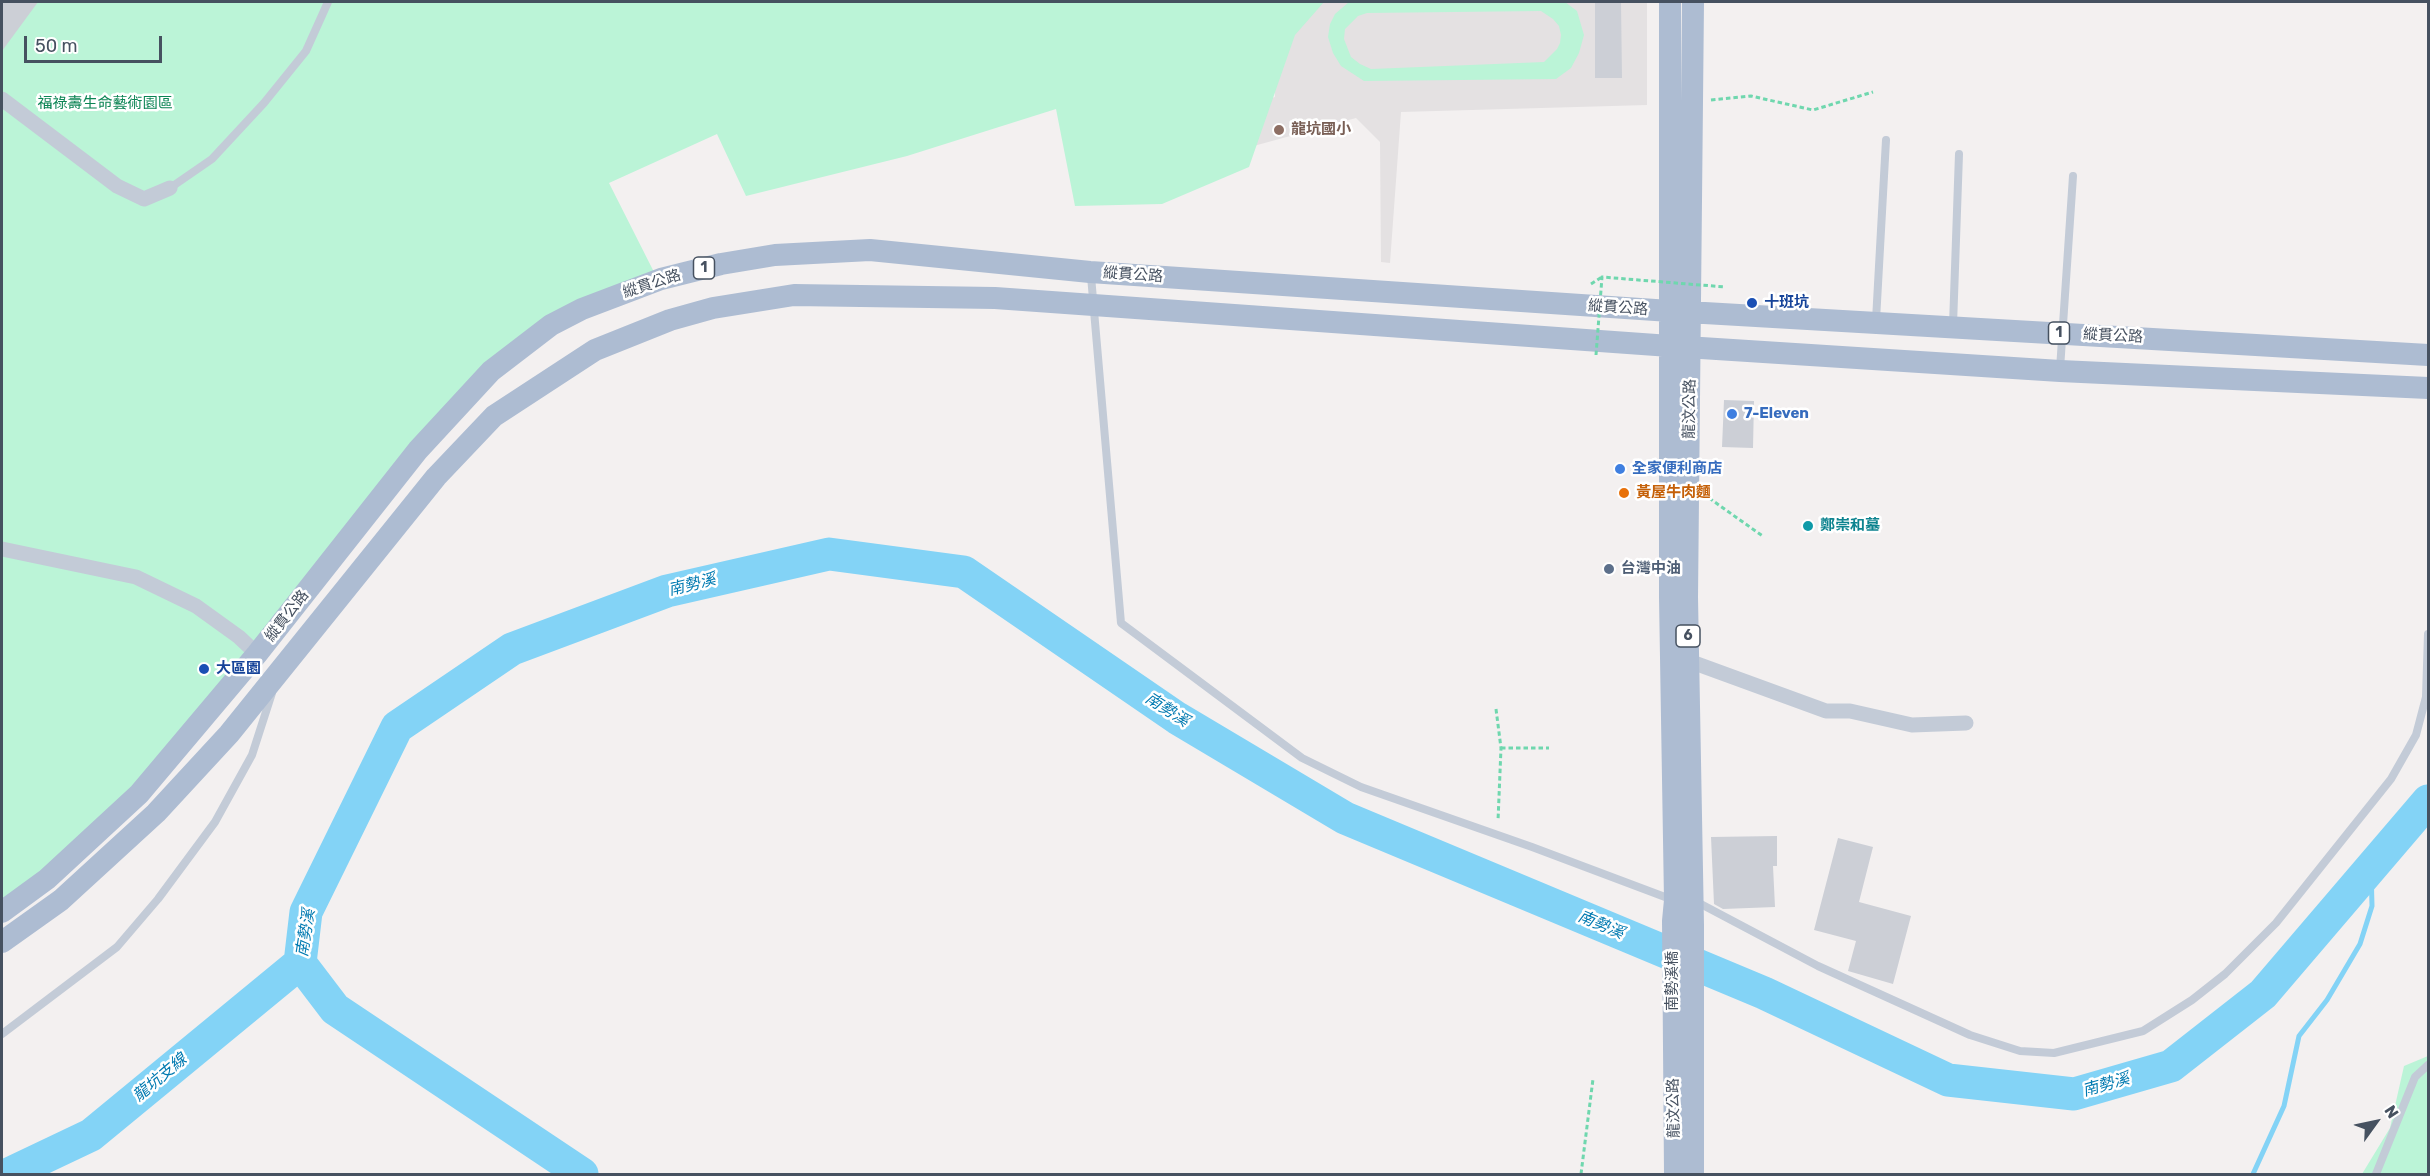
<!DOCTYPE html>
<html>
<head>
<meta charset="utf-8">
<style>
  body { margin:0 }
  #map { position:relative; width:2430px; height:1176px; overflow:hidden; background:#f3f0f0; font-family:Rubik,sans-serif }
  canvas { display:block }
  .frame { position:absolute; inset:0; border:3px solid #465160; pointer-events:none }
  .north { position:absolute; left:2346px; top:1092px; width:60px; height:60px; -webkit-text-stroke:4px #fff; paint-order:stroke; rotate:57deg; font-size:16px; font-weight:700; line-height:24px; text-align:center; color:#465160 }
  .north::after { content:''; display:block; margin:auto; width:21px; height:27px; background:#465160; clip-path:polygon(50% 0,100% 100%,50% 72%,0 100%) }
  .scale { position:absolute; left:24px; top:36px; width:138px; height:27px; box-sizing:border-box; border:3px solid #465160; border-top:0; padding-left:8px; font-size:18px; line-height:21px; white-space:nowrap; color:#465160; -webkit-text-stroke:4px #fff; paint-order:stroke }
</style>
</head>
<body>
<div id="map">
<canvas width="2430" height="1176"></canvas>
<div class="frame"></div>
<div class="north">N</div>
<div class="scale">50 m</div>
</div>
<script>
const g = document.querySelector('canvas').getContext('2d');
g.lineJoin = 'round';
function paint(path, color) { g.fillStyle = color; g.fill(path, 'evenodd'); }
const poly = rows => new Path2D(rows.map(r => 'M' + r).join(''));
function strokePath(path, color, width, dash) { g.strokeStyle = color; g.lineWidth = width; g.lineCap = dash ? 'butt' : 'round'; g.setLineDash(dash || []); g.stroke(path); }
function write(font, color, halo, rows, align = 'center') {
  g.font = font + ' Rubik,"Noto Sans TC",sans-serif'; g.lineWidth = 5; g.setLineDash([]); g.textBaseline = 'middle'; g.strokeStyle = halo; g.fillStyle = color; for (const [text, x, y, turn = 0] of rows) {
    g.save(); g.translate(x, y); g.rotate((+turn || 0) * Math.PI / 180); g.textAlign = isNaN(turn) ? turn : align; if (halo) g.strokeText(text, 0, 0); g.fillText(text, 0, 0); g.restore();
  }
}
paint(poly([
  [1275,2,1647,2,1647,105,1401,112,1390,263,1381,262,1380,142,1356,118,1250,147,1241,108,1275,97]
]), '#e4e1e2');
paint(poly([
  [2,2,1324,2,1295,35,1249,167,1162,204,1075,206,1056,109,907,156,746,196,717,134,609,183,657,278,524,351,428,438,66,869,2,909],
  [1349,2,1565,2,1577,11,1584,35,1579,53,1571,68,1556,79,1364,81,1341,66,1333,53,1328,37,1330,24,1335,14],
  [1541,11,1553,19,1559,26,1561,35,1560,43,1557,49,1544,62,1371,69,1360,64,1351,57,1344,39,1345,29,1358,16,1367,13],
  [2428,1056,2428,1174,2362,1174,2390,1128,2404,1066]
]), '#bbf4d7');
strokePath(poly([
  [2253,1174,2284,1106,2299,1036,2327,1000,2360,944,2372,906,2371,868]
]), '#83d3f6', 5);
strokePath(poly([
  [9,1174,91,1135,300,963],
  [582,1174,335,1009,300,963,306,912,397,727,512,649,667,591,829,554,964,572,1177,718,1345,818,1764,993,1948,1080,2074,1094,2171,1066,2263,994,2428,801]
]), '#83d3f6', 33);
paint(poly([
  [2,2,38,2,2,51],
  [1595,2,1621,2,1622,78,1595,78],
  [1724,400,1754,401,1753,448,1722,447],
  [1777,836,1777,866,1773,866,1775,907,1723,909,1714,904,1711,837],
  [1838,838,1873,847,1859,902,1911,916,1893,984,1848,971,1856,941,1814,930]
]), '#cccfd6');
strokePath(poly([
  [1711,100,1751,96,1813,110,1873,92],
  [1591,284,1602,277],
  [1709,498,1764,537],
  [1496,709,1501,748,1498,821],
  [1501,748,1549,748],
  [1581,1174,1593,1079]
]), '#6fd7ae', 3, [4.5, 3]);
strokePath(poly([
  [170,188,212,159,264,103,306,51,328,2],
  [1091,276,1121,623,1302,758,1361,787,1532,847,1673,900],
  [1876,320,1886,140],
  [1953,325,1959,154],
  [2060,369,2073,176],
  [1697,902,1818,966,1970,1035,2020,1051,2054,1053,2143,1031,2192,1000,2225,974,2276,923,2391,779,2416,735,2426,697,2428,634],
  [2,1034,117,947,158,899,215,822,252,755,272,693],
  [2376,1174,2415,1077,2428,1065]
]), '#c3cbd7', 8);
strokePath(poly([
  [2,99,117,186,144,199,170,188],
  [2,549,136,577,196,606,239,637,257,654],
  [1689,661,1826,711,1850,711,1912,725,1966,723]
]), '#c3cbd7', 15);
strokePath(poly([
  [1670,2,1670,597,1675,900,1673,921,1675,1174],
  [1693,2,1687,597,1693,925,1693,1174],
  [2,912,47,879,139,794,257,654,418,450,491,371,551,325,582,309,661,279,721,264,775,255,870,250,1090,272,1670,311,2428,355],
  [2,942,61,900,156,813,229,734,436,477,494,416,595,350,670,320,713,308,794,295,995,298,1670,346,2060,371,2428,388]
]), '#adbcd2', 22);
strokePath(poly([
  [1596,355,1602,277,1725,287]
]), '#6fd7ae', 3, [4.5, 3]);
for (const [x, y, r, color] of [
  [1279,130,6,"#8d6e63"],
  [1752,303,6,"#1a4fb4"],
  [1732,414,6,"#3f7fe0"],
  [1620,469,6,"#3f7fe0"],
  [1624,493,6,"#e8710a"],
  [1808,526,6,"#0f9aa8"],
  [1609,569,6,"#5c6f8a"],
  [204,669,6,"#1a4fb4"]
]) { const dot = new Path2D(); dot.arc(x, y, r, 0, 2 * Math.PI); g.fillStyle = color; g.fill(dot); strokePath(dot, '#fff', 2); }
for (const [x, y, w] of [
  [704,268,21],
  [2059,333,21],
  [1688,636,24]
]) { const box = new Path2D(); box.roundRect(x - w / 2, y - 11, w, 22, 4.5); g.fillStyle = '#fff'; g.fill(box); strokePath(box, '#465160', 1.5); }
write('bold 14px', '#465160', null, [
  ["1",704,268],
  ["1",2059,333],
  ["6",1688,636]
]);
write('15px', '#0d8555', '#fff', [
  ["福祿壽生命藝術園區",105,104]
]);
write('bold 15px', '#785e54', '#fff', [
  ["龍坑國小",1291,130]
], 'left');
write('15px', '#465160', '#fff', [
  ["縱貫公路",1133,275,4],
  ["縱貫公路",652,284,-18],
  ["縱貫公路",1618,308,4],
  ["縱貫公路",2113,336,3],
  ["龍汶公路",1690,409,-89],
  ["縱貫公路",287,616,-52],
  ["南勢溪橋",1673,981,-90],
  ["龍汶公路",1674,1108,-91]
]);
write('bold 15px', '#164399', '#fff', [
  ["十班坑",1764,303],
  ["大區園",216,669]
], 'left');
write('bold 15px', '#366cbe', '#fff', [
  ["7-Eleven",1744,414],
  ["全家便利商店",1632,469]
], 'left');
write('bold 15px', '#c56008', '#fff', [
  ["黃屋牛肉麵",1636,493]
], 'left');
write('bold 15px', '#0d838f', '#fff', [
  ["鄭崇和墓",1820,526]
], 'left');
write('bold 15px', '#4e5e75', '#fff', [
  ["台灣中油",1621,569]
], 'left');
write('italic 16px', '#017ab1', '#fff', [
  ["南勢溪",692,585,-14],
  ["南勢溪",1167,710,33],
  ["南勢溪",1601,925,23],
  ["南勢溪",306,933,-81],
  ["龍坑支線",160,1078,-40],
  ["南勢溪",2106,1085,-16]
]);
</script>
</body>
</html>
